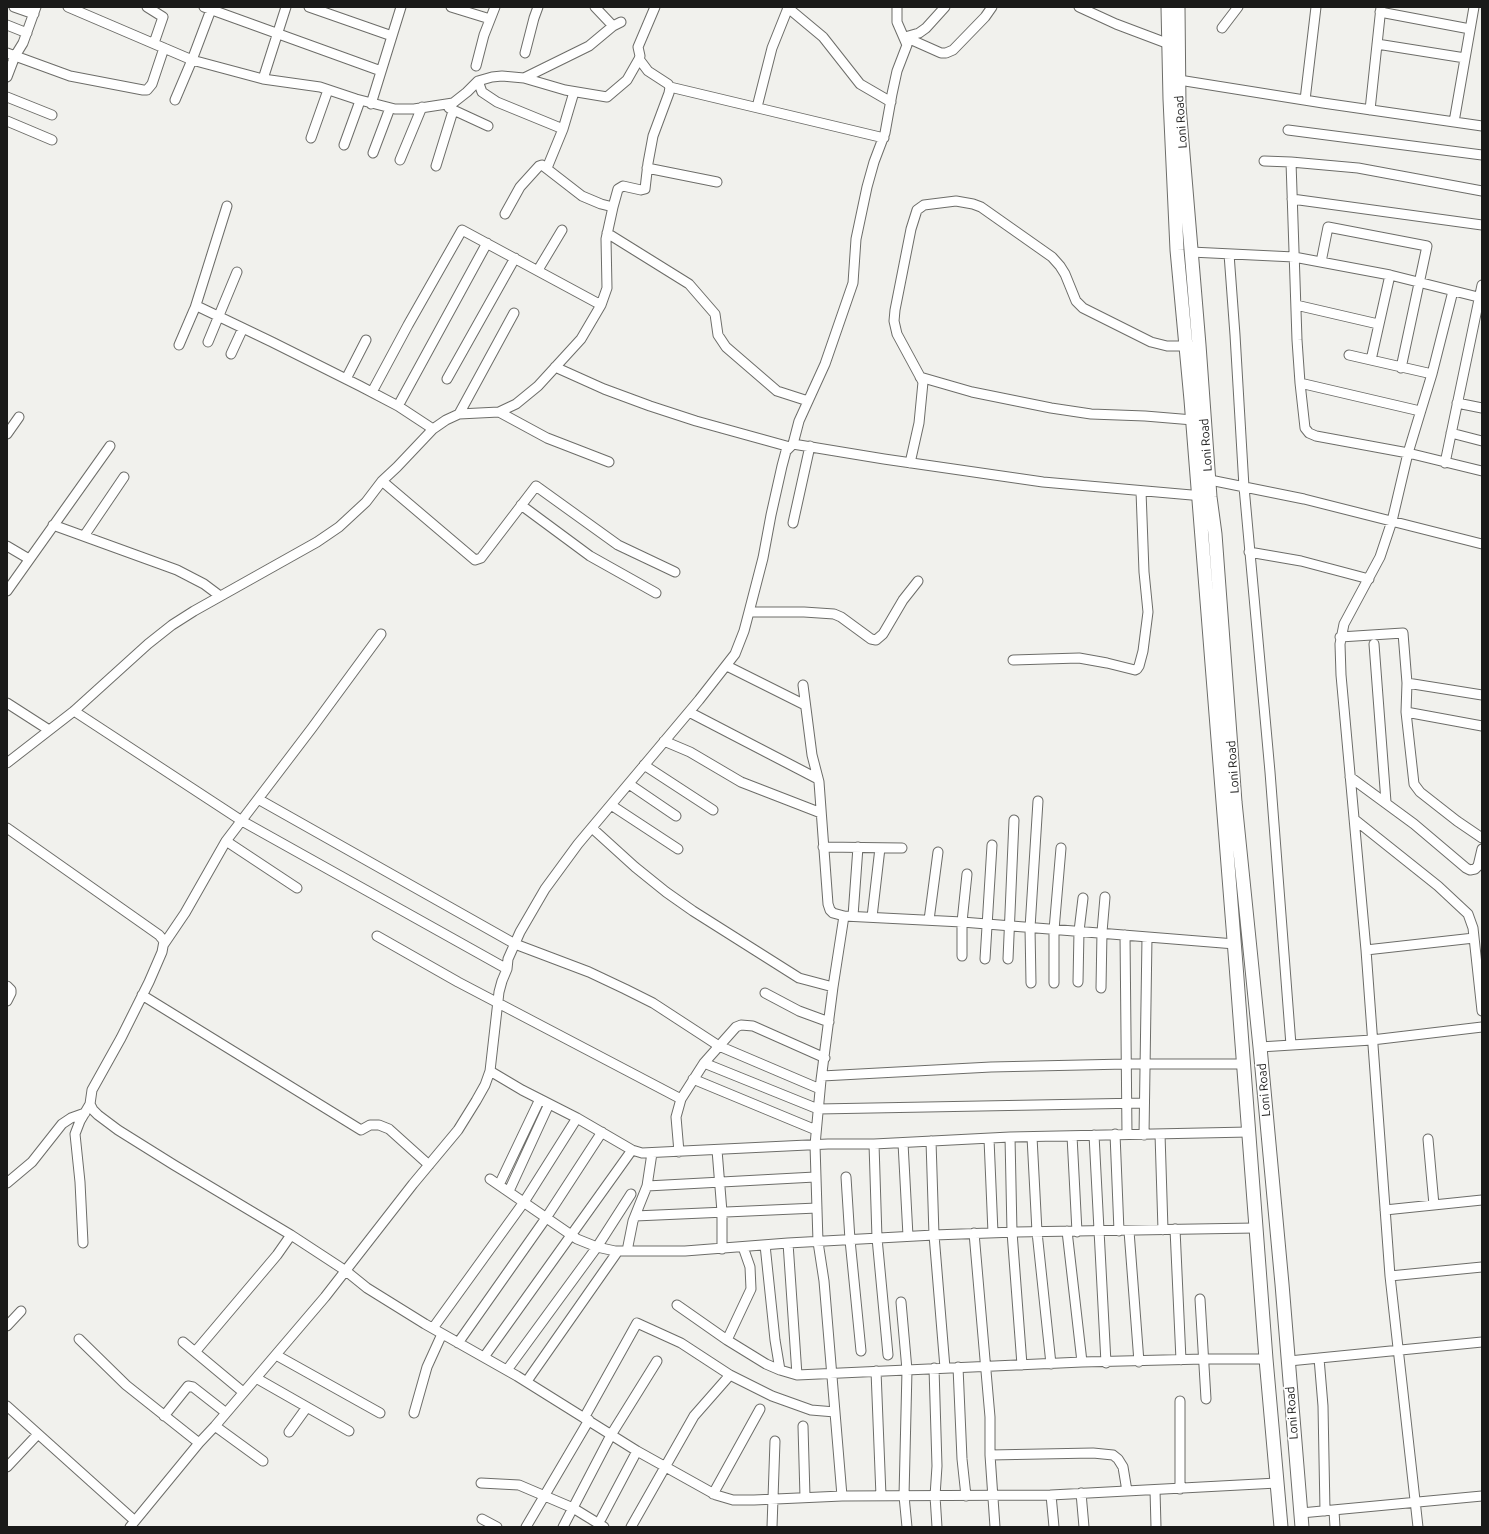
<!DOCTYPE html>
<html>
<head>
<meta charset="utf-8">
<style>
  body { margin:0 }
  #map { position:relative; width:1489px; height:1534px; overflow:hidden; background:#f1f1ed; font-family:Ubuntu,sans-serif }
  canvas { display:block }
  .frame { position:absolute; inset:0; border:8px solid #1a1a19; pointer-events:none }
</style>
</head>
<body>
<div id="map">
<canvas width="1489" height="1534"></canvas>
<div class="frame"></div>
</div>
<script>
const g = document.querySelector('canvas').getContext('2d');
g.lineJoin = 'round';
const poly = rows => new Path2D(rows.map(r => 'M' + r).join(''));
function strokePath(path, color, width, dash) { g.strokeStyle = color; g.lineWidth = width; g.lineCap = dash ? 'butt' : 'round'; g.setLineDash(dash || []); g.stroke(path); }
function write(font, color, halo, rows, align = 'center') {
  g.font = font + ' Ubuntu,sans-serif'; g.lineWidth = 3.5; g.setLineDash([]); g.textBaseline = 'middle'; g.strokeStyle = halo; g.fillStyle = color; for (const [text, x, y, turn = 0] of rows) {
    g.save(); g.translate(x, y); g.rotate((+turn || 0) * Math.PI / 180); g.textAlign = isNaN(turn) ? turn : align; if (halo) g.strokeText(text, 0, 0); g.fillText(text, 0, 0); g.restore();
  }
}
const minor = poly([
  [14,7,34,14],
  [68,7,192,60,175,100],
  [147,7,163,17,154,43],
  [204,7,381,71],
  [212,7,192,60,263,79,320,87,356,99,395,109,414,109,453,103,467,92,478,81,482,92,497,102,563,129],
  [309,7,392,36],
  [451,7,490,19],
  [595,7,613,26],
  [787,7,823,37,860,84,891,102],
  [945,7,926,28,919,33,905,37,941,53,946,53,953,50,985,17,992,7],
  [1079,7,1116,24,1169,44],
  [1380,12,1470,29],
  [7,25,27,33],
  [1222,28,1238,7],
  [1377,44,1465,58],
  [7,53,70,76,143,90,147,90,152,84,164,48],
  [525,53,534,18,538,7],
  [476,66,484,35,495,7],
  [7,77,15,56,23,43,36,7],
  [524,78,565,90,607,97,627,80,639,59],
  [263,79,286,7],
  [1179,80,1323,103,1482,126],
  [478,81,492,77,502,76,524,78,589,46,613,26,621,22],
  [670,87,884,138],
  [7,97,52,115],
  [1305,100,1316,7],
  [371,104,401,7],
  [757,107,772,48,788,8],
  [449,108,488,126],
  [1370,110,1381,7],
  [7,121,52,140],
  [1454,122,1474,7],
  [1288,130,1482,155],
  [311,138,328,90],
  [344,145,360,101],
  [373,153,390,108],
  [400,160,422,107],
  [1264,161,1291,162,1358,168,1482,191],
  [1291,162,1297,340,1300,383,1305,428,1309,433,1316,436,1408,453,1482,471],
  [436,166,453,111],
  [547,168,563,129,574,92],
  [647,168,717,182],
  [1292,199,1482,225],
  [505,214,520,187,539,166,542,165,582,196,601,204,613,207],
  [607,233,689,284,715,314,718,335,726,347,777,391,808,401],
  [1191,252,1294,257,1390,275,1482,298],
  [1229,254,1235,335,1244,487,1270,772,1291,1045],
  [1321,262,1328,227,1427,246,1401,368],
  [538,270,562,230],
  [1296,305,1378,324],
  [195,308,227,206],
  [208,342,237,272],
  [179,345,194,310,195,308,199,307,272,342,360,386,398,406,433,429],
  [231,354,243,328],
  [1349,355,1432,374],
  [1371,360,1390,275],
  [555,367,604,389,650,406,696,421,790,447],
  [920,377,972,392,1051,408,1091,414,1145,416,1193,420],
  [346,379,366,340],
  [447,379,515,258],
  [1300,383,1420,411],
  [372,392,408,325,462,230,601,305],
  [1457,403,1482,408],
  [398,406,487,243],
  [499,412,547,438,609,462],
  [459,414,514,313],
  [1451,433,1482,441],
  [7,434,19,417],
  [793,444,799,421,825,364,853,283,856,239,867,187,874,162,885,133,892,94,897,71,907,45,897,22,897,7],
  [910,463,919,423,923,382,897,334,894,321,895,310,911,229,917,210,924,205,956,201,973,204,981,207,1052,257,1060,266,1065,274,1076,301,1083,308,1151,342,1167,346,1191,346],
  [1445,463,1482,285],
  [1205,479,1304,499,1482,544],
  [382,481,475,560,481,558,536,486,618,545,675,572],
  [521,505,590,556,656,593],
  [793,523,810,446],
  [53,525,177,570,204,584,220,596],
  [84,536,124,477],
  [7,546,29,559],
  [1249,552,1301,561,1369,579],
  [7,591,110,446],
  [749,612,804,612,834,614,841,617,871,639,876,640,883,634,903,600,918,581],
  [1340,637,1403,633,1407,683,1406,712,1414,784,1420,792,1457,821,1482,838],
  [1374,644,1386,802],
  [1013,660,1079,658,1107,663,1135,670,1137,669,1139,666,1143,651,1148,612,1144,572,1141,491],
  [727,666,805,705],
  [1407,683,1482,695],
  [803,685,812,755,819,782,828,904,830,910,833,913,844,916,962,922,1235,944],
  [7,703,49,730],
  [74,711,242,821,507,969],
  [689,712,818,779],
  [1406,712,1482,726],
  [664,741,690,752,741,782,821,813],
  [7,763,74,711,148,644,172,625,194,611,317,542,339,527,366,502,382,481,397,467,433,429,446,420,459,414,499,412,516,404,538,386,581,339,601,305,607,288,606,239,613,207,618,189,623,186,641,190,645,189,648,163,653,136,669,93,670,87,668,84,648,71,639,59,640,56,638,47,655,7],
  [644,765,713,810],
  [1350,777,1414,824,1466,868,1470,870,1475,869,1478,866,1482,849],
  [629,784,676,816],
  [258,799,515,944,589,972,625,989,653,1003,719,1046,820,1089],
  [611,805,678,849],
  [1354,819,1438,886,1468,914,1473,928,1482,1011],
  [7,828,159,935,164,941,162,952,149,982,121,1038,92,1090,90,1104,93,1110,98,1115,118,1130,174,1165,291,1235,346,1271,367,1288,425,1324,517,1376,637,1451,716,1495,733,1500,754,1500,842,1496,1051,1495,1277,1483],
  [592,828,635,867,666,892,693,911,799,978,833,987],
  [226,841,297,888],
  [823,847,902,848],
  [853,916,858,847],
  [872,917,880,848],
  [929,920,938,852],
  [1125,935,1127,1134],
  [377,936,458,982,681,1099],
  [164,944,185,913,226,841,312,728,381,634],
  [1366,950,1474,938],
  [962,956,962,922,967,874],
  [985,959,992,845],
  [1008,959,1014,820],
  [1078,982,1079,931,1083,898],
  [1031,983,1030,928,1038,801],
  [1054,983,1054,930,1061,848],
  [7,986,11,990,11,993,7,1001],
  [1101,988,1102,932,1105,897],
  [765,993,799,1011,829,1022],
  [142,995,361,1130,370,1125,379,1125,389,1129,429,1165],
  [1260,1047,1372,1040,1482,1027],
  [704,1063,818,1109,1144,1103],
  [490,1071,522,1090,577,1118,632,1150,642,1153,828,1144,874,1144,1010,1137,1249,1132],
  [822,1076,991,1067,1126,1064,1244,1064],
  [693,1079,816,1130],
  [1115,1134,1119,1231],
  [1160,1134,1163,1230],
  [1094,1135,1106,1363],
  [1144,1135,1147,937],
  [1072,1136,1077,1232],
  [1010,1137,1012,1232,1022,1365],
  [1032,1137,1037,1232,1051,1364],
  [989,1139,993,1233],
  [1428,1139,1434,1205],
  [931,1141,934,1235,945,1368],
  [903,1143,908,1236],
  [874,1144,877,1238,888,1355],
  [717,1150,722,1212,722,1249],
  [679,1152,676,1117,681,1099,704,1063,736,1027,741,1025,753,1026,825,1058],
  [846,1177,850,1240,861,1351],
  [490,1179,577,1239,597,1247,615,1251,685,1251,788,1243,934,1235,1016,1232,1255,1228],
  [7,1183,32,1162,62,1124,71,1118,85,1113],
  [499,1185,540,1099],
  [647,1186,815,1177],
  [509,1191,549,1104],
  [1385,1210,1482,1200],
  [635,1216,817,1208],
  [1175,1229,1181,1360],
  [1067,1231,1082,1362],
  [1129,1231,1139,1362],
  [974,1233,990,1417,990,1455,995,1527],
  [83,1243,80,1182,75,1134,80,1121,90,1104],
  [788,1243,797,1375],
  [765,1245,775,1340,780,1370],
  [627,1251,633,1221,647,1186,652,1153],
  [1390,1276,1482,1267],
  [1200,1299,1206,1399],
  [901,1302,907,1370,904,1496,907,1527],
  [677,1305,727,1340,766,1364,780,1370,797,1375,1082,1362,1204,1359,1266,1359],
  [7,1326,21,1311],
  [433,1328,524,1202,577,1118],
  [79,1339,126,1385,199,1443],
  [727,1340,751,1289,750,1267,743,1247],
  [183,1342,243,1392],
  [458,1343,546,1218,602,1132],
  [195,1352,277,1255,291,1235],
  [276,1355,380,1413],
  [484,1357,632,1150],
  [1319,1358,1323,1406,1325,1511],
  [1289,1361,1482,1342],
  [958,1367,962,1459,966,1496],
  [934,1368,937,1466,935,1496,937,1527],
  [507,1370,597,1247,631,1194],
  [876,1371,881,1496],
  [256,1378,349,1431],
  [527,1381,618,1251],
  [7,1406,135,1521],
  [414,1413,427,1367,442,1334],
  [164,1416,188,1386,193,1387,225,1412],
  [584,1418,637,1323,681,1343,730,1375,772,1396,811,1410,835,1412],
  [215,1426,263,1461],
  [803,1426,805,1497],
  [289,1432,307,1407],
  [990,1455,1093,1453,1113,1455,1118,1459,1123,1467,1127,1491],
  [7,1467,38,1434],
  [481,1483,519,1485,573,1508,604,1527],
  [1180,1489,1180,1401],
  [1155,1490,1156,1527],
  [1081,1493,1084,1527],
  [713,1494,760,1409],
  [1051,1495,1054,1527],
  [842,1496,824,1281,818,1242,815,1145,821,1080,833,987,844,916],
  [1334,1511,1335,1527],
  [1301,1513,1482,1496],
  [482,1519,497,1527],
  [601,1519,637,1451],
  [130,1527,199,1443,215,1426,325,1297,413,1184,458,1130,476,1101,485,1085,490,1071,499,992,502,981,507,969,508,959,520,932,545,889,578,844,699,700,735,654,744,631,749,612,763,558,771,515,782,466,786,451,793,444,799,445,884,459,1043,482,1203,496],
  [526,1527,589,1420],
  [563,1527,611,1435,657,1361],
  [631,1527,694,1416,730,1375],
  [772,1527,775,1441],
  [1418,1527,1390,1276,1366,950,1341,675,1340,644,1344,624,1380,557,1392,521,1408,453,1432,374,1453,291]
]);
const highway = poly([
  [1168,7,1170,99,1177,250,1191,400,1236,965,1266,1359,1281,1527],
  [1178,7,1179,106,1199,345,1210,497,1215,534,1235,802,1260,1047,1282,1284,1302,1527]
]);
strokePath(minor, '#6d6d69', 11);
strokePath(highway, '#6d6d69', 15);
strokePath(minor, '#fff', 9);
strokePath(highway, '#fff', 13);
write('12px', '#1a1a19', '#fff', [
  ["Loni Road",1181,122,-94],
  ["Loni Road",1206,445,-94],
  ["Loni Road",1233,767,-94],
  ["Loni Road",1264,1090,-95],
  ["Loni Road",1292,1413,-94]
]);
</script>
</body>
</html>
